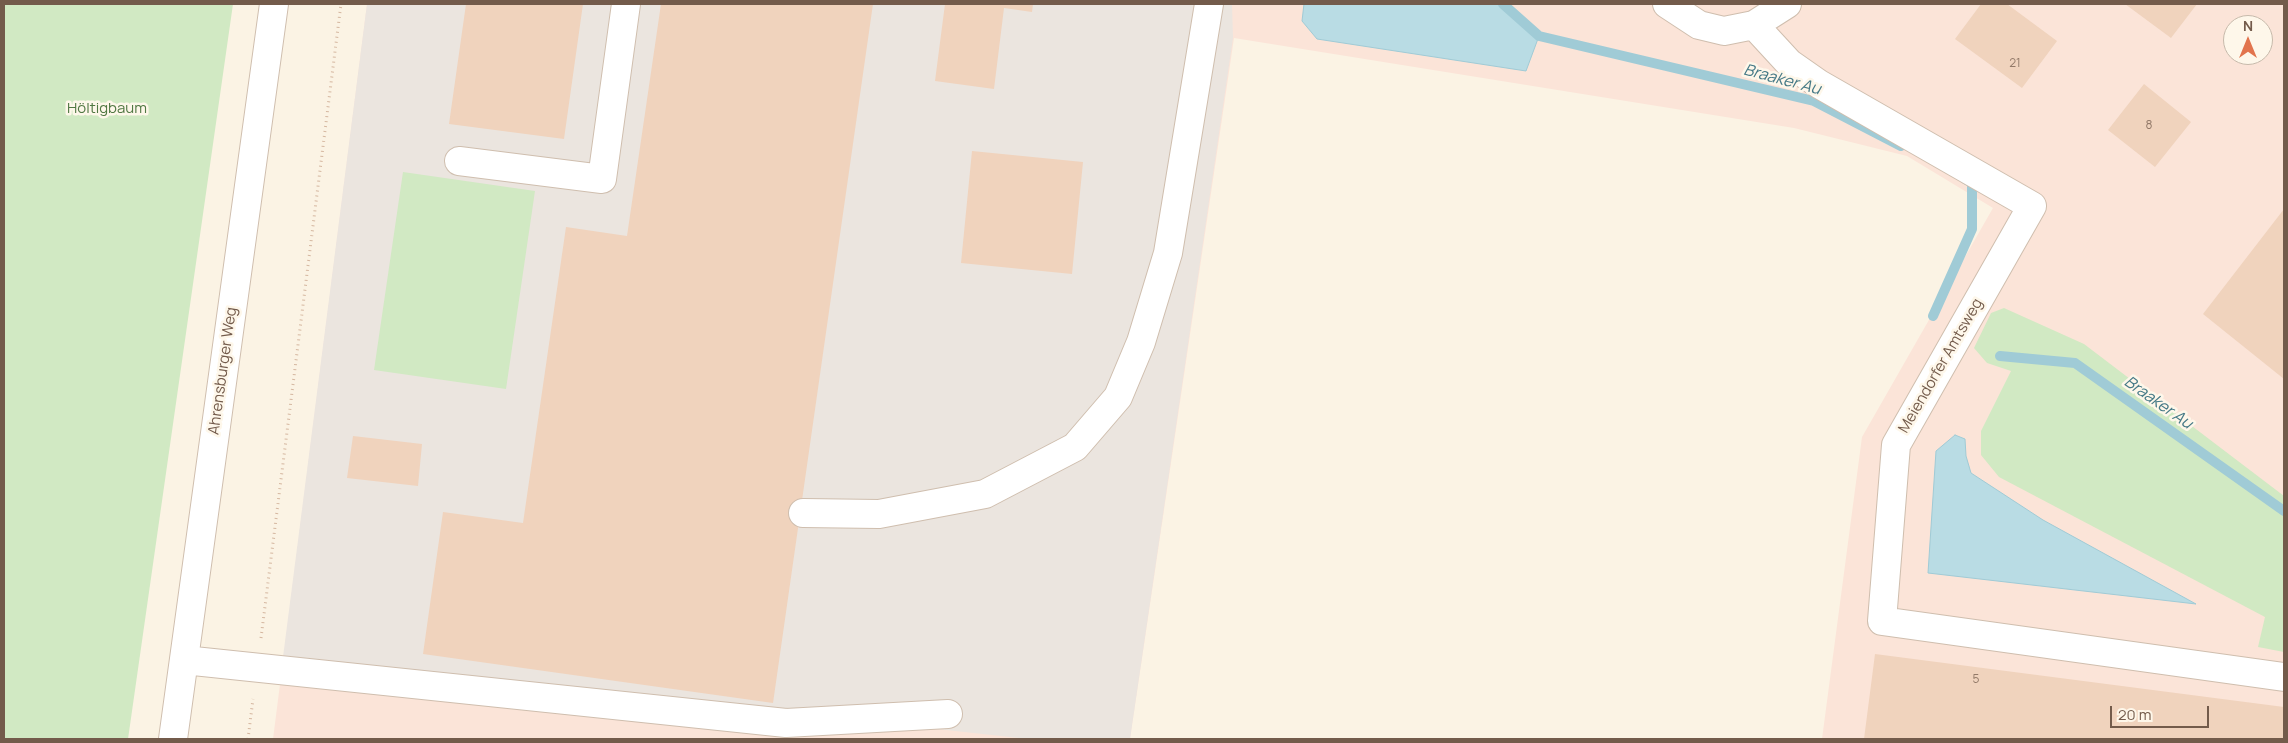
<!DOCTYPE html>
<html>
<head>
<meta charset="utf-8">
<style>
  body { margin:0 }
  #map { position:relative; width:2288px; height:743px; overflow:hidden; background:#fbf3e4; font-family:Manrope,sans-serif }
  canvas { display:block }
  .frame { position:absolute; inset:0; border:5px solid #735b4b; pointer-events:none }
  .north { position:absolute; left:2223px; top:15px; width:50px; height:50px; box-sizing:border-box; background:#fef7ea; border:1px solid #c6b9aa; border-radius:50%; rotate:0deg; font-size:14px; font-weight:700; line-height:20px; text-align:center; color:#735b4b }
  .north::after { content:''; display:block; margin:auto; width:18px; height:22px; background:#e2744d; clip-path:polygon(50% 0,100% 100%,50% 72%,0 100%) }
  .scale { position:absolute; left:2110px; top:706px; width:99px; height:22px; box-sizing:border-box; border:2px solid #735b4b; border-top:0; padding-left:6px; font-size:15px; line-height:18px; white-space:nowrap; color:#735b4b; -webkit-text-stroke:4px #fef7ea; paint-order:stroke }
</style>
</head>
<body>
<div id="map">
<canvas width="2288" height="743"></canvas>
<div class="frame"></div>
<div class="north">N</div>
<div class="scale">20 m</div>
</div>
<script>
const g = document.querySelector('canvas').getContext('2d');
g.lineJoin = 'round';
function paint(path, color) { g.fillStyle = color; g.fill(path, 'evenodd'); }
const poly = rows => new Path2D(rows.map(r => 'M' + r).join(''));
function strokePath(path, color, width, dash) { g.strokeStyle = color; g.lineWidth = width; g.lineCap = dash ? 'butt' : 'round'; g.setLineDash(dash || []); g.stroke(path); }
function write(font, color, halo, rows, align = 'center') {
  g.font = font + ' Manrope,sans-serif'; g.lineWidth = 5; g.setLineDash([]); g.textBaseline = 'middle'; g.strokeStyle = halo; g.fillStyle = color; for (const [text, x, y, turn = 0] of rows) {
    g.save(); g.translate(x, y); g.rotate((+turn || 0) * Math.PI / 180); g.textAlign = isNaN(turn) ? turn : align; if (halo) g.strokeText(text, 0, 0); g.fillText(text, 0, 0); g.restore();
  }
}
paint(poly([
  [367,4,2284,4,2284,739,1822,739,1862,437,1993,208,1907,156,1794,128,1234,38,1130,739,273,739],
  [2233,25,2263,25,2263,55,2233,55]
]), '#fbe4d8');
paint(poly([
  [367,4,1232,4,1233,38,1130,739,1028,739,283,657]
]), '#ebe5df');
paint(poly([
  [4,4,233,4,128,739,4,739],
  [403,172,535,191,506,389,374,370],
  [2004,308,2084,344,2284,496,2284,652,2258,647,2265,617,1999,477,1981,455,1981,431,2011,371,1987,363,1974,348,1991,313]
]), '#d1e9c3');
const water = poly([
  [1304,4,1503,4,1539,36,1526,71,1317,39,1302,21,1304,4],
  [1955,435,1965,439,1966,456,1971,473,2043,520,2196,604,1928,573,1936,451,1955,435]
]);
paint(water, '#b9dce4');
strokePath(water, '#a0cbd6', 1);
strokePath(poly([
  [1503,4,1539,36,1814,101,1901,146],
  [1933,316,1972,229,1972,183,1965,179],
  [2000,356,2075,363,2284,511]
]), '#a0cbd6', 10);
paint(poly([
  [466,4,583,4,564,139,449,124],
  [661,4,873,4,773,703,423,654,443,512,523,523,566,227,627,236],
  [945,4,1033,4,1032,12,1004,8,994,89,935,81],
  [1981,4,2007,4,2057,41,2022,88,1955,39],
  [2125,4,2197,4,2171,38],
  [2144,84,2191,122,2155,167,2108,130],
  [972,151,1083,162,1072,274,961,263],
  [2284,209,2284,379,2203,314],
  [353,436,422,444,418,486,347,478],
  [1875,654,2284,707,2284,739,1864,739]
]), '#f0d3bd');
const minor = poly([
  [1667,4,1699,25,1724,31,1754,25,1787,4],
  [1754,25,1789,63,1819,84,2032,206,1896,445,1882,621,2284,677],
  [459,161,602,179,626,4],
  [803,513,879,514,985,494,1075,447,1118,397,1141,342,1168,253,1209,4],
  [184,660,786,723,948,714],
  [173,739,274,4]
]);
strokePath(minor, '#cfbeae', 30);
strokePath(poly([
  [261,638,341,4],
  [248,739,253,699]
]), '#d5b7a0', 3, [1, 4]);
strokePath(minor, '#fff', 28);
write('12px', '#927968', null, [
  ["21",2015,64],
  ["8",2149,126],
  ["5",1976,680]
]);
write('15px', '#517843', '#fef7ea', [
  ["Höltigbaum",107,109]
]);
write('15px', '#735b4b', '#fef7ea', [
  ["Meiendorfer Amtsweg",1941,366,-60],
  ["Ahrensburger Weg",223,371,-82]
]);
write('italic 16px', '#457986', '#fef7ea', [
  ["Braaker Au",1782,80,15],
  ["Braaker Au",2158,403,35]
]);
</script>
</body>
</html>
